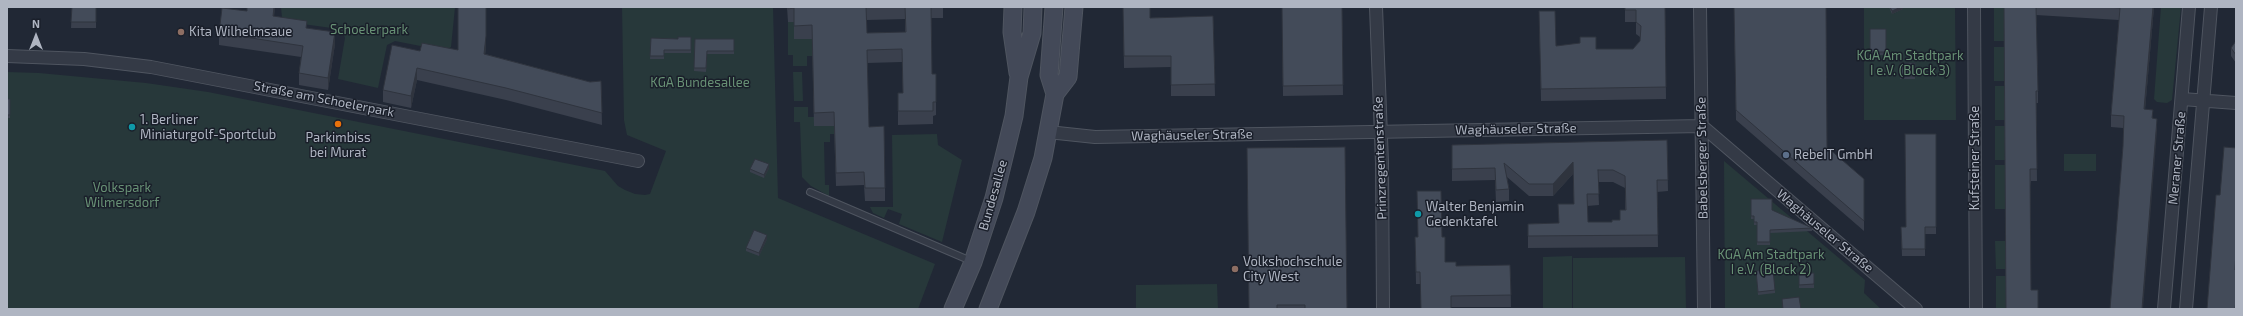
<!DOCTYPE html>
<html>
<head>
<meta charset="utf-8">
<style>
  body { margin:0 }
  #map { position:relative; width:2243px; height:316px; overflow:hidden; background:#212835; font-family:"Exo 2",sans-serif }
  canvas { display:block }
  .frame { position:absolute; inset:0; border:8px solid #afb5c2; pointer-events:none }
  .north { position:absolute; left:16px; top:16px; width:40px; height:40px; -webkit-text-stroke:3px #1a1f2a; paint-order:stroke; rotate:0deg; font-size:11px; font-weight:700; line-height:16px; text-align:center; color:#afb5c2 }
  .north::after { content:''; display:block; margin:auto; width:14px; height:18px; background:#afb5c2; clip-path:polygon(50% 0,100% 100%,50% 72%,0 100%) }
</style>
</head>
<body>
<div id="map">
<canvas width="2243" height="316"></canvas>
<div class="frame"></div>
<div class="north">N</div>
</div>
<script>
const g = document.querySelector('canvas').getContext('2d');
g.lineJoin = 'round';
function paint(path, color) { g.fillStyle = color; g.fill(path, 'evenodd'); }
const poly = rows => new Path2D(rows.map(r => 'M' + r).join(''));
function strokePath(path, color, width, dash) { g.strokeStyle = color; g.lineWidth = width; g.lineCap = dash ? 'butt' : 'round'; g.setLineDash(dash || []); g.stroke(path); }
function write(font, color, halo, rows, align = 'center') {
  g.font = font + ' "Exo 2",sans-serif'; g.lineWidth = 3; g.setLineDash([]); g.textBaseline = 'middle'; g.strokeStyle = halo; g.fillStyle = color; for (const [text, x, y, turn = 0] of rows) {
    g.save(); g.translate(x, y); g.rotate((+turn || 0) * Math.PI / 180); g.textAlign = isNaN(turn) ? turn : align; if (halo) g.strokeText(text, 0, 0); g.fillText(text, 0, 0); g.restore();
  }
}
paint(poly([
  [281,7,455,7,451,47,446,51,395,41,387,45,378,88,338,79,345,38,343,32,339,29,288,22,282,18],
  [622,7,773,7,778,198,935,264,918,309,7,309,7,72,39,73,146,83,208,92,605,171,618,186,625,190,635,194,645,195,650,194,666,151,627,135,624,120],
  [1864,7,1955,7,1956,120,1864,120],
  [1994,7,2004,7,2004,41,1994,41],
  [2161,7,2181,7,2172,100,2167,103,2157,102,2154,99],
  [788,22,794,22,795,39,821,38,821,56,807,56,807,66,793,66,793,55,788,55],
  [1994,47,2004,47,2005,81,1994,81],
  [793,72,802,72,803,101,794,101],
  [1995,86,2005,86,2005,120,1995,120],
  [794,107,808,107,808,117,814,117,834,126,835,134,830,134,830,142,824,142,825,185,829,185,829,196,811,186,802,177,800,122,794,122],
  [1995,126,2005,126,2005,160,1995,160],
  [937,134,938,145,962,160,942,242,899,224,902,214,888,209,884,218,873,213,870,207,893,207,892,135],
  [2064,154,2096,154,2096,171,2064,171],
  [1724,161,1865,280,1864,293,1881,309,1725,309],
  [1995,165,2005,165,2005,209,1995,209],
  [1995,241,2006,241,2006,269,1996,269],
  [1572,256,1572,309,1543,309,1543,257],
  [1685,257,1686,309,1573,309,1573,258],
  [1996,276,2006,276,2006,309,1996,309],
  [1217,284,1218,309,1136,309,1136,285]
]), '#27383a');
const service = poly([
  [810,192,971,261]
]);
const minor = poly([
  [1376,7,1382,163,1383,309],
  [1700,7,1704,309],
  [1974,7,1976,309],
  [7,56,84,59,151,67,638,161],
  [2182,99,2236,103],
  [1048,132,1095,137,1702,126,1916,309],
  [2164,309,2189,7],
  [2186,309,2211,7]
]);
const secondary = poly([
  [1013,7,1012,32,1018,73],
  [1055,94,1068,77,1074,7],
  [953,309,973,262,994,198,1014,116,1019,77,1032,33,1033,7],
  [988,309,1026,212,1043,158,1055,94,1049,75,1054,7]
]);
strokePath(service, '#4f5560', 8);
strokePath(minor, '#4f5560', 14);
strokePath(secondary, '#4f5560', 19);
strokePath(service, '#343a46', 6);
strokePath(minor, '#343a46', 12);
strokePath(secondary, '#434958', 17);
paint(poly([
  [72,7,96,7,96,28,71,28],
  [247,7,275,7,274,16,307,28,335,44,328,90,299,85,299,73,301,57,219,45,219,33,247,11],
  [787,7,943,7,943,18,931,18,932,74,936,102,936,115,933,116,933,124,898,125,898,93,903,93,902,62,867,63,869,127,885,188,885,201,865,201,864,185,836,186,834,126,814,126,812,39,794,39,794,22,788,22],
  [905,19,905,32,867,33,867,20],
  [1123,7,1150,18,1213,16,1215,96,1171,96,1171,67,1124,68],
  [1282,7,1342,7,1343,95,1283,96],
  [1625,7,1665,7,1666,99,1541,101,1539,11,1556,46,1596,49,1633,49,1640,41,1640,37,1636,34,1636,22,1625,22],
  [1734,7,1827,147,1864,179,1864,231,1736,120],
  [1889,7,1903,7,1903,9,1892,14],
  [2004,7,2154,7,2145,110,2153,118,2157,131,2123,146,2123,128,2111,127,2111,115,2119,20,2036,15,2038,91,2038,103,2036,103,2037,181,2031,181,2006,309],
  [1870,29,1886,29,1886,55,1870,55],
  [691,37,691,53,664,53,664,59,650,59,651,38,678,39],
  [695,39,734,39,734,54,707,54,706,72,694,71],
  [2236,41,2236,63,2231,56,2231,48],
  [486,48,485,54,590,82,601,81,602,125,506,100,417,80,411,108,383,102,383,90,420,51,458,50],
  [1900,63,1915,63,1915,79,1900,79],
  [7,99,10,99,10,118,7,118],
  [1936,134,1936,234,1925,234,1925,256,1902,256,1901,227,1906,227],
  [1667,140,1668,191,1657,192,1658,247,1528,248,1528,224,1559,223,1574,204,1573,174,1553,196,1529,196,1507,177,1509,189,1509,201,1496,202,1495,180,1452,181,1452,145],
  [1598,182,1613,182,1625,188,1625,210,1620,220,1612,222,1588,222,1587,206,1599,205],
  [1247,148,1347,309,1249,309],
  [769,168,764,178,750,172,750,169],
  [1751,199,1772,210,1812,228,1812,231,1770,233,1770,245,1757,245,1757,225,1754,225,1754,219,1751,219],
  [1415,237,1442,237,1445,262,1456,266,1510,265,1511,307,1451,307,1420,284,1416,284],
  [767,239,759,256,746,251,746,248],
  [1756,271,1775,290,1775,293,1758,295],
  [1799,273,1814,273,1814,288,1799,288]
]), '#3a404d');
paint(poly([
  [274,7,275,7,273,28,273,16],
  [1901,7,1903,7,1903,9,1892,14,1892,11],
  [2153,7,2154,7,2144,121,2144,109],
  [335,32,335,44,328,90,328,78],
  [486,36,486,48,484,66,484,54],
  [417,68,417,80,411,108,411,96],
  [2157,119,2157,131,2143,309,2142,309],
  [1573,162,1573,174,1553,196,1553,184],
  [769,164,769,168,764,178,764,175],
  [767,235,767,239,759,256,759,253],
  [2236,251,2236,263,2235,282,2235,270]
]), '#2f343e');
const building = poly([
  [72,7,96,7,96,22,71,22,72,7],
  [247,7,274,7,273,16,307,21,306,28,335,32,328,78,299,73,303,46,219,33,222,8,247,11,247,7],
  [458,7,486,7,486,36,484,54,590,82,601,81,602,113,506,88,417,68,411,96,383,90,392,45,420,51,422,43,458,50,458,7],
  [788,7,866,7,867,33,906,32,905,7,931,7,932,74,936,74,936,102,933,102,933,111,898,111,898,93,903,93,902,49,867,50,869,127,884,126,885,188,865,188,864,172,836,173,834,112,814,113,812,25,794,26,794,8,788,9,788,7],
  [1123,7,1150,7,1150,18,1213,16,1215,84,1171,85,1171,56,1124,56,1123,7],
  [1282,7,1342,7,1343,85,1283,86,1282,7],
  [1625,7,1665,7,1666,87,1541,89,1539,11,1555,11,1556,46,1580,43,1580,37,1596,37,1596,49,1633,49,1640,41,1641,26,1636,22,1636,10,1625,10,1625,7],
  [1734,7,1826,7,1827,147,1864,179,1864,221,1736,110,1734,7],
  [1890,7,1901,7,1892,11,1890,7],
  [2004,7,2036,7,2038,91,2036,91,2037,169,2030,169,2031,290,2038,290,2038,309,2006,309,2004,7],
  [2108,7,2153,7,2144,109,2153,110,2152,118,2157,119,2142,309,2110,309,2123,146,2124,116,2111,115,2120,8,2108,7],
  [1870,29,1886,29,1886,52,1870,52,1870,29],
  [678,37,691,37,691,50,664,50,664,56,650,56,651,38,678,39,678,37],
  [695,39,734,39,734,51,707,51,706,68,694,68,695,39],
  [2236,41,2236,55,2231,48,2236,41],
  [1900,63,1915,63,1915,76,1900,76,1900,63],
  [7,99,10,99,10,115,7,115,7,99],
  [1905,134,1936,134,1936,227,1925,227,1925,249,1902,249,1901,227,1906,227,1905,134],
  [1667,140,1668,180,1657,180,1658,235,1528,236,1528,224,1559,223,1558,204,1574,204,1573,162,1553,184,1529,184,1504,163,1509,189,1496,190,1495,168,1452,169,1452,145,1667,140],
  [1598,170,1613,170,1625,176,1626,210,1620,210,1620,220,1612,220,1612,222,1588,222,1587,194,1599,194,1598,170],
  [1345,147,1347,309,1305,309,1305,305,1277,305,1277,309,1249,309,1247,148,1345,147],
  [2224,147,2236,148,2236,251,2235,270,2236,270,2236,300,2235,309,2207,309,2216,195,2220,195,2224,147],
  [755,159,769,164,764,175,750,169,755,159],
  [1417,191,1441,191,1442,237,1445,237,1445,262,1456,262,1456,266,1510,265,1511,295,1451,296,1451,309,1421,309,1420,272,1416,272,1415,237,1418,237,1417,191],
  [1751,199,1772,199,1772,210,1812,228,1770,230,1770,242,1757,242,1757,222,1754,222,1754,216,1751,216,1751,199],
  [754,230,767,235,759,253,746,248,754,230],
  [1773,270,1775,290,1758,292,1756,271,1773,270],
  [1799,273,1814,273,1814,284,1799,285,1799,273],
  [1799,297,1801,309,1783,309,1782,299,1799,297]
]);
paint(building, '#434b59');
strokePath(building, '#2f343e', 1);
for (const [x, y, r, color] of [
  [181,32,4,"#8d6e63"],
  [338,124,4,"#e8710a"],
  [132,127,4,"#0f9aa8"],
  [1786,155,4,"#5c6f8a"],
  [1418,214,4,"#0f9aa8"],
  [1235,269,4,"#8d6e63"]
]) { const dot = new Path2D(); dot.arc(x, y, r, 0, 2 * Math.PI); g.fillStyle = color; g.fill(dot); strokePath(dot, '#1a1f2a', 1.5); }
write('13px', '#689175', '#1a1f2a', [
  ["Schoelerpark",369,30],
  ["KGA Am Stadtpark",1910,56],
  ["I e.V. (Block 3)",1910,71],
  ["KGA Bundesallee",700,83],
  ["Volkspark",122,188],
  ["Wilmersdorf",122,203],
  ["KGA Am Stadtpark",1771,255],
  ["I e.V. (Block 2)",1771,270]
]);
write('13px', '#afb5c2', '#1a1f2a', [
  ["Kita Wilhelmsaue",189,32],
  ["1. Berliner",140,120],
  ["Miniaturgolf-Sportclub",140,135],
  ["Parkimbiss",338,138,"center"],
  ["bei Murat",338,153,"center"],
  ["RebeIT GmbH",1794,155],
  ["Walter Benjamin",1426,207],
  ["Gedenktafel",1426,222],
  ["Volkshochschule",1243,262],
  ["City West",1243,277]
], 'left');
write('13px', '#afb5c2', '#1a1f2a', [
  ["Straße am Schoelerpark",324,99,11],
  ["Waghäuseler Straße",1516,129,-1],
  ["Waghäuseler Straße",1192,135,-1],
  ["Prinzregentenstraße",1380,158,-92],
  ["Babelsberger Straße",1702,158,-91],
  ["Kufsteiner Straße",1975,158,-90],
  ["Meraner Straße",2177,158,-85],
  ["Bundesallee",993,195,-74],
  ["Waghäuseler Straße",1825,231,40]
]);
</script>
</body>
</html>
